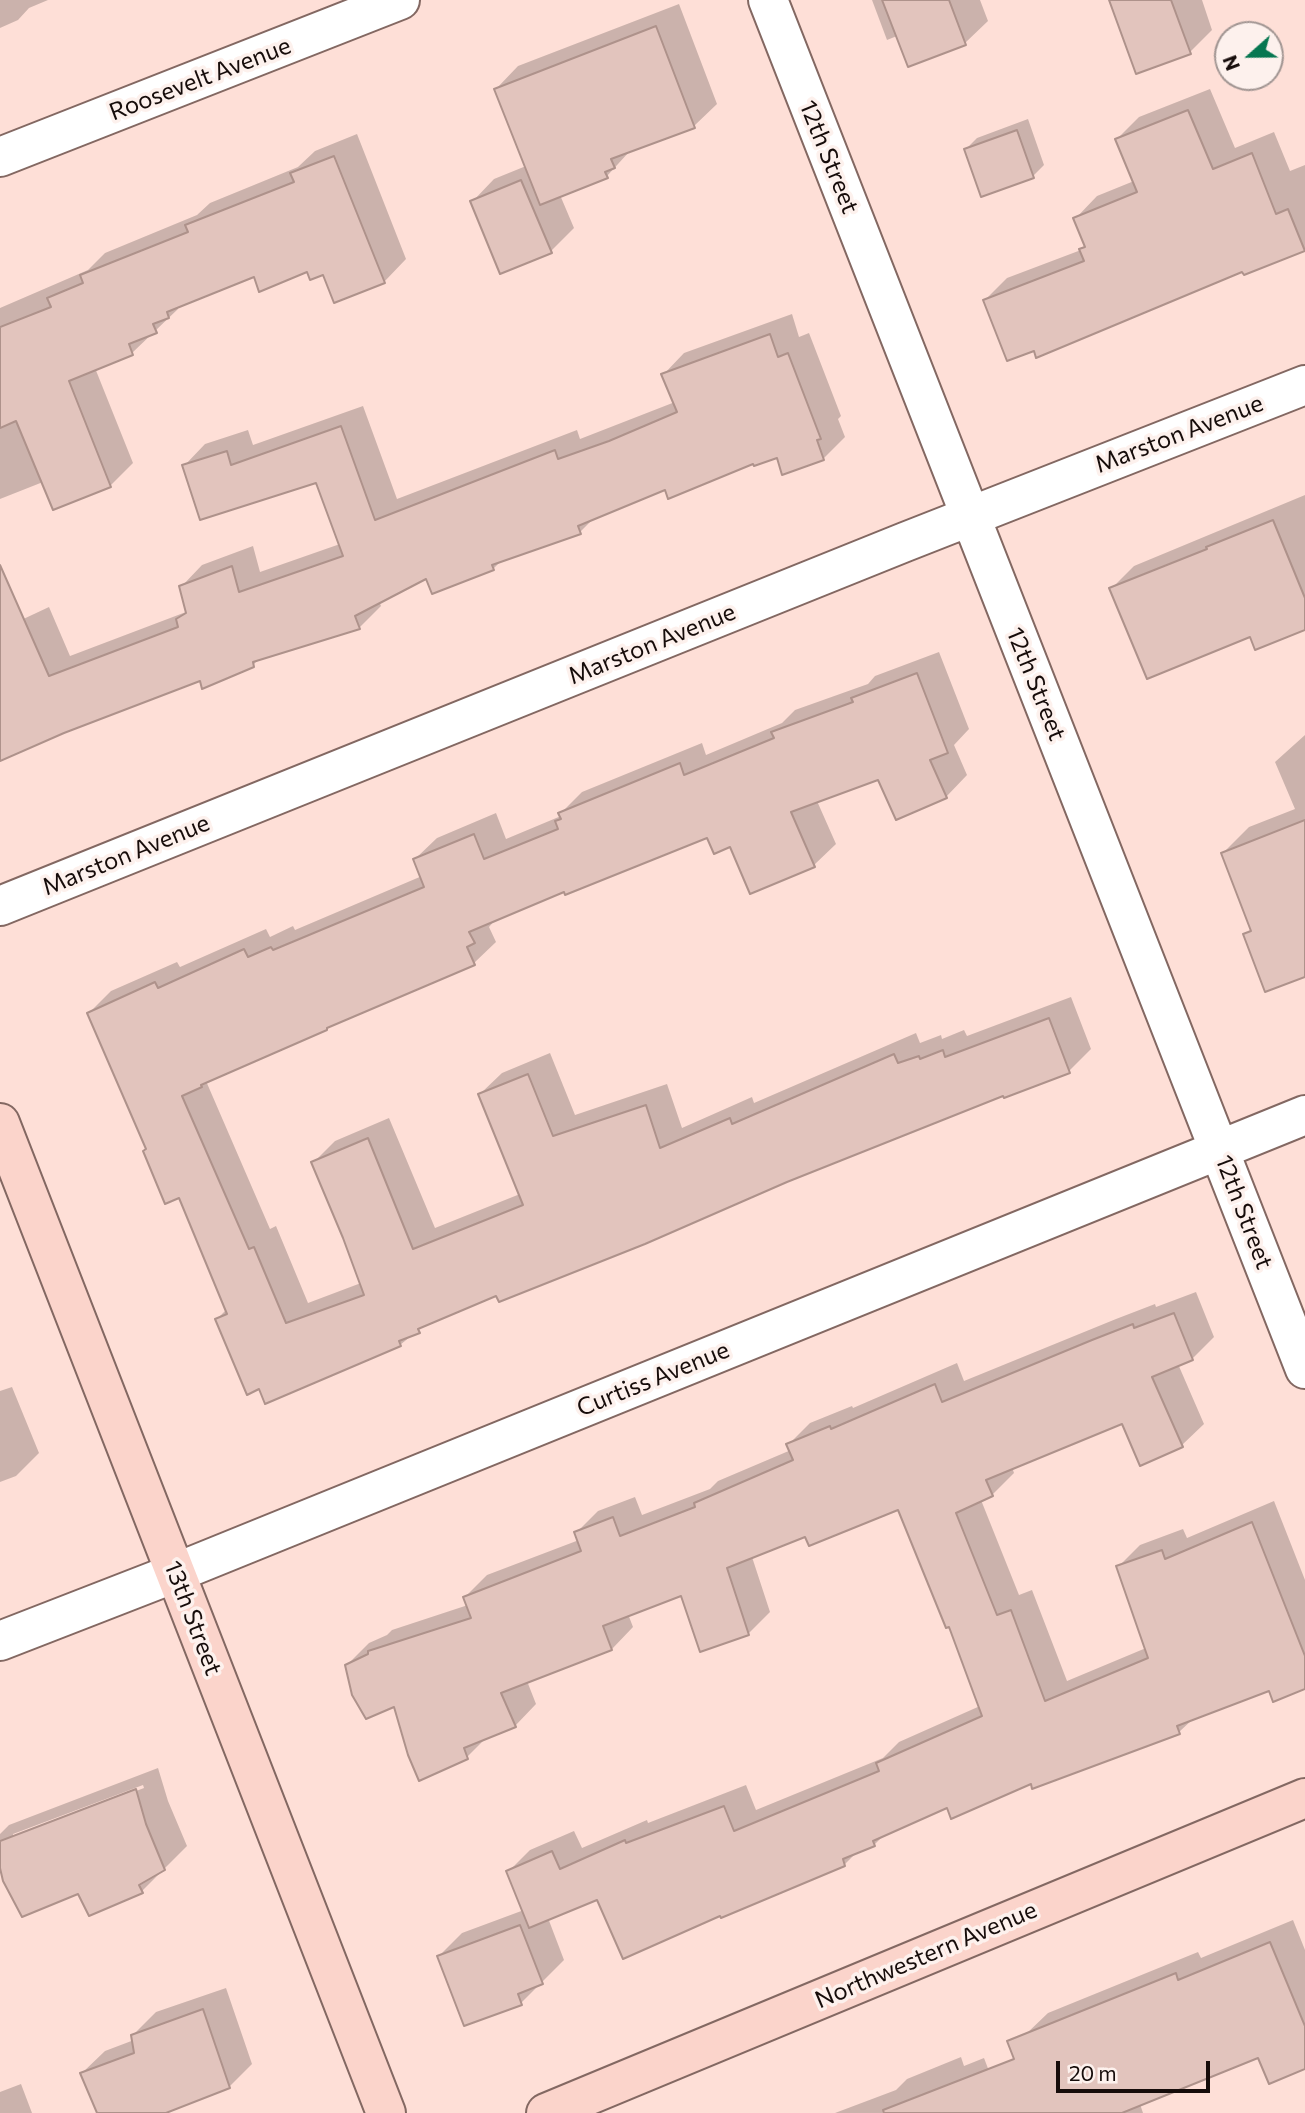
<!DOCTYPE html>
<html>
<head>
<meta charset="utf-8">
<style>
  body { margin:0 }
  #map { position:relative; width:1305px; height:2113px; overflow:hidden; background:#fedfd7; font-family:Commissioner,sans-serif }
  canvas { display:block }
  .north { position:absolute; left:1214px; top:21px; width:70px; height:70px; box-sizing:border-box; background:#fdf1ed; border:2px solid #a19592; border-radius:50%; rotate:249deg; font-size:19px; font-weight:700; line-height:28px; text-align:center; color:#160c0a }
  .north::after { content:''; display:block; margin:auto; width:24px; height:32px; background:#077751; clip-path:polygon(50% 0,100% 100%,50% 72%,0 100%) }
  .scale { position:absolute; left:1056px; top:2061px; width:154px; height:32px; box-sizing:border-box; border:4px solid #160c0a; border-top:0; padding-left:9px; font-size:21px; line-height:24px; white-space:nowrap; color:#160c0a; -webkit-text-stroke:5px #fdf1ed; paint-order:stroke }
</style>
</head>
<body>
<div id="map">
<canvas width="1305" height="2113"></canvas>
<div class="north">N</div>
<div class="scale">20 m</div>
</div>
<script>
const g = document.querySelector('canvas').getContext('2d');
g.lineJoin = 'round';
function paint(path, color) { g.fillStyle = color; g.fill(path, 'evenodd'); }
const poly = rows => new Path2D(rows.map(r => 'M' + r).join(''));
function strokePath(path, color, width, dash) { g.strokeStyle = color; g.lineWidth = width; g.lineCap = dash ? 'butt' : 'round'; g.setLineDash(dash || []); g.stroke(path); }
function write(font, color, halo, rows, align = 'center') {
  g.font = font + ' Commissioner,sans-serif'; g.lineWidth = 7; g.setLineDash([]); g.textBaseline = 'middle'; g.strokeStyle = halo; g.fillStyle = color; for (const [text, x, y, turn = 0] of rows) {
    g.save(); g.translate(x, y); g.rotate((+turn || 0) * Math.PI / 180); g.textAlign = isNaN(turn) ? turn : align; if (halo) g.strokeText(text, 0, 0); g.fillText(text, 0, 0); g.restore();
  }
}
paint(poly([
  [0,0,48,0,29,8,18,20,0,28],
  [872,0,980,0,988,21,965,43,897,36,887,40],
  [1111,0,1202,0,1212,30,1190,52],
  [679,4,717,104,694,126,629,152,607,176,560,195,574,228,551,251,472,202,494,179,526,166,496,89,518,66],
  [1210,89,1235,148,1274,132,1290,171,1305,165,1305,248,1035,349,985,300,1007,278,1081,250,1086,245,1075,219,1097,196,1134,181,1117,139,1139,117],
  [1028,119,1044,165,1033,176,966,149,977,138],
  [357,134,406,259,384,282,308,270,255,274,178,307,178,309,132,353,95,368,133,463,110,486,43,482,0,499,0,308,88,270,105,253,197,215,210,203,298,167,315,151],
  [792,314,799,337,809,333,841,416,838,419,845,437,823,459,778,456,666,487,595,517,580,532,502,560,493,569,427,576,379,601,381,606,359,628,261,657,253,665,201,679,64,732,0,759,0,631,2,629,49,607,70,656,186,612,181,587,202,565,253,546,260,572,340,544,317,481,184,466,205,444,248,430,253,445,363,406,397,499,577,430,580,439,675,402,663,375,684,353],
  [1305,495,1305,628,1251,635,1111,589,1134,566],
  [939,652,969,729,954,745,967,775,946,797,879,778,817,801,836,844,814,865,731,845,708,835,565,890,495,920,489,927,496,942,474,963,206,1081,270,1229,276,1226,308,1303,361,1283,313,1163,335,1141,389,1118,435,1228,520,1194,480,1094,502,1073,550,1053,575,1115,667,1084,682,1128,752,1097,754,1103,916,1033,920,1043,941,1035,942,1039,964,1030,967,1036,1071,997,1091,1049,1069,1071,1005,1096,1004,1094,497,1294,427,1323,400,1345,260,1387,217,1319,227,1309,180,1196,148,1148,89,1013,111,991,177,962,180,967,266,929,270,937,293,926,295,930,422,876,415,859,437,838,496,813,506,839,561,816,560,814,582,792,702,743,706,755,782,723,795,710,868,684,875,676],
  [1305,735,1305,975,1245,935,1252,928,1223,853,1249,827,1295,809,1275,762],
  [1196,1292,1214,1337,1192,1359,1178,1364,1204,1424,1182,1445,1123,1422,1012,1467,1014,1473,992,1495,981,1500,1019,1595,1032,1590,1067,1681,1146,1648,1118,1567,1140,1545,1183,1529,1187,1538,1274,1501,1305,1580,1305,1678,1193,1719,1179,1732,1032,1782,948,1806,885,1834,874,1845,857,1852,844,1865,598,1897,548,1918,564,1960,521,2003,439,1956,462,1933,524,1910,508,1872,530,1850,574,1831,582,1848,647,1820,648,1823,746,1785,756,1810,883,1758,899,1742,980,1706,950,1625,899,1507,806,1535,752,1557,770,1612,748,1634,682,1593,628,1614,633,1627,612,1649,527,1681,536,1704,515,1726,488,1736,467,1757,395,1705,347,1665,369,1643,387,1635,392,1630,468,1605,465,1597,487,1575,579,1540,576,1533,598,1511,635,1497,642,1515,710,1489,718,1481,791,1450,788,1445,810,1423,852,1406,853,1408,957,1363,964,1381,1116,1319,1155,1304,1156,1307],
  [12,1387,39,1453,16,1476,0,1482,0,1391],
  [158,1768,168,1801,187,1846,142,1891,79,1891,23,1915,0,1872,0,1834,9,1825],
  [143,1785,144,1788,13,1838,13,1834],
  [1293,1920,1305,1950,1305,2067,1259,2055,1140,2104,1143,2113,1057,2113,1025,2035,1048,2013,1198,1952,1201,1958],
  [226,1988,252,2064,229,2087,161,2113,98,2113,82,2073,105,2051,134,2040,133,2035,156,2012],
  [961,2057,964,2066,984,2058,1005,2113,835,2113,896,2090,907,2079],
  [21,2084,32,2113,0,2113,0,2092]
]), '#0003');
const building = poly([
  [882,0,949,0,966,45,908,67,882,0],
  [1109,0,1171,0,1191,54,1136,74,1109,0],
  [656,26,695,128,611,159,615,168,605,172,608,178,540,205,494,89,656,26],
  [1188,110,1213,169,1252,153,1276,214,1288,209,1305,251,1244,275,1242,272,1036,358,1034,351,1007,361,983,300,1084,261,1079,249,1085,247,1073,218,1137,192,1115,139,1188,110],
  [1017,130,1034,178,981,197,964,149,1017,130],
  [334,156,385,283,334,303,323,275,310,280,307,272,259,292,254,277,167,312,169,318,153,324,157,333,129,344,133,355,69,381,111,487,53,510,16,421,0,428,0,327,51,307,47,298,83,283,80,275,188,232,185,225,294,182,290,173,334,156],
  [521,180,552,253,500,274,470,201,521,180],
  [770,334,778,357,788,353,821,439,817,440,824,460,782,475,777,458,754,466,753,464,668,499,665,490,578,526,581,534,492,565,494,570,432,594,426,579,355,616,360,629,253,662,254,667,202,689,200,681,64,733,0,761,0,565,49,676,178,627,176,619,186,613,179,586,232,566,239,592,343,556,316,483,200,520,182,465,227,451,231,465,341,426,375,520,555,450,558,459,609,441,677,412,661,374,770,334],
  [1273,520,1305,598,1305,630,1255,650,1250,637,1147,679,1109,588,1207,549,1206,547,1273,520],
  [917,673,948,753,930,760,947,798,896,820,878,780,791,812,815,867,750,894,730,847,714,854,707,838,565,895,564,892,469,932,475,943,467,947,475,965,327,1028,327,1030,201,1085,202,1087,182,1096,249,1249,254,1247,286,1323,364,1295,343,1238,311,1162,368,1138,413,1249,523,1205,478,1094,528,1074,553,1136,646,1105,660,1148,730,1118,732,1124,894,1054,898,1063,919,1056,920,1059,943,1050,945,1057,1049,1018,1070,1073,1004,1098,1003,1096,787,1182,645,1244,499,1302,496,1296,418,1329,420,1333,399,1341,401,1346,265,1404,259,1389,247,1395,215,1319,227,1314,179,1198,165,1204,143,1151,146,1149,87,1013,155,982,158,988,244,949,248,957,271,947,273,950,424,887,413,859,474,834,484,859,558,829,555,821,561,819,558,813,680,763,684,775,774,738,771,732,853,702,851,698,917,673],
  [1305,820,1305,977,1265,992,1243,934,1251,931,1221,853,1305,820],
  [1174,1313,1193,1360,1152,1377,1183,1447,1140,1466,1122,1424,986,1480,993,1496,956,1513,997,1615,1011,1610,1045,1701,1148,1658,1116,1566,1162,1550,1165,1559,1252,1522,1305,1656,1305,1689,1273,1702,1269,1691,1177,1726,1180,1734,1032,1789,1031,1784,951,1819,947,1808,873,1841,875,1846,843,1859,845,1866,721,1918,720,1916,623,1959,597,1900,529,1928,506,1871,552,1851,560,1869,625,1840,626,1843,724,1806,734,1831,879,1771,876,1763,982,1716,949,1627,946,1628,898,1510,809,1546,805,1537,727,1568,749,1635,700,1652,681,1596,603,1626,612,1650,501,1693,516,1727,464,1748,468,1759,419,1781,408,1755,394,1707,366,1719,352,1695,345,1665,368,1654,368,1651,471,1618,463,1597,581,1551,574,1532,613,1517,620,1536,695,1507,694,1503,793,1460,786,1444,830,1426,831,1429,935,1384,942,1402,1092,1340,1133,1324,1134,1328,1174,1313],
  [136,1789,146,1824,165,1870,139,1885,143,1893,89,1916,78,1894,22,1917,3,1881,0,1868,0,1841,136,1789],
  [520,1925,543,1984,518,1994,522,2005,464,2026,437,1956,520,1925],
  [1270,1942,1305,2026,1305,2069,1269,2084,1258,2058,1122,2113,884,2113,883,2110,1014,2059,1007,2041,1176,1973,1178,1980,1270,1942],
  [203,2009,230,2088,166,2113,97,2113,80,2073,134,2053,131,2035,203,2009]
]);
paint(building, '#e2c4bd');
strokePath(building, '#ae928b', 2);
const street = poly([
  [768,0,1305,1369],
  [0,157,400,0],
  [0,906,905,542,1305,385],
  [0,1641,175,1573,1305,1115]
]);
const secondary = poly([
  [0,1123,386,2113],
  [546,2113,1305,1798]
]);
strokePath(street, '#836862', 42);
strokePath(secondary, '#836862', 42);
strokePath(street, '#fff', 38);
strokePath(secondary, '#fbd4cb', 38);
write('24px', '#160c0a', '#fdf1ed', [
  ["Roosevelt Avenue",200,79,-21],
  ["12th Street",829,157,68],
  ["Marston Avenue",1179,434,-21],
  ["Marston Avenue",652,644,-22],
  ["12th Street",1036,684,68],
  ["Marston Avenue",126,855,-22],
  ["12th Street",1244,1212,69],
  ["Curtiss Avenue",653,1379,-22],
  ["13th Street",193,1618,69],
  ["Northwestern Avenue",926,1955,-23]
]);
</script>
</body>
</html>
